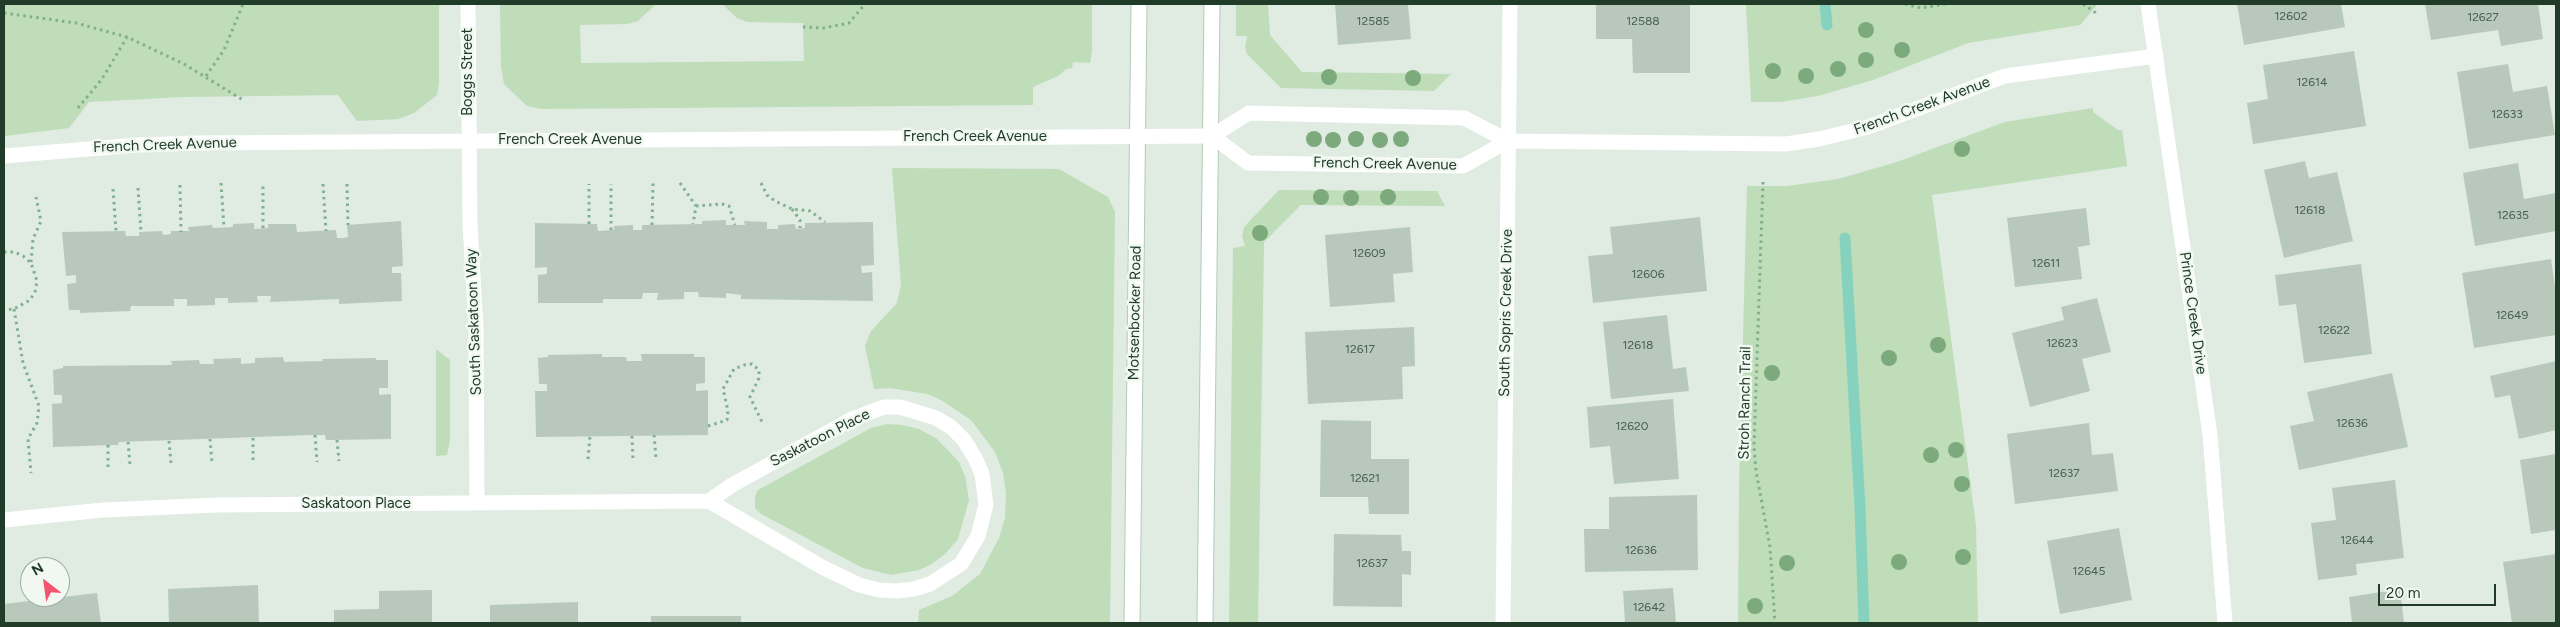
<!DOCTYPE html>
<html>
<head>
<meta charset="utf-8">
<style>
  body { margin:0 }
  #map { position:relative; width:2560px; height:627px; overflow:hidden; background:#e0ebe2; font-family:Figtree,sans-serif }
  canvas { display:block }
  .frame { position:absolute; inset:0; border:5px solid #203c29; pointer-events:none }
  .north { position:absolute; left:20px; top:557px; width:50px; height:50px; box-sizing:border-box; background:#f1f8f1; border:1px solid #9dada1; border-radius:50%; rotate:330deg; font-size:14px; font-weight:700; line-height:20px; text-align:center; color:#203c29 }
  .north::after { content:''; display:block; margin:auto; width:18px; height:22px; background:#f55471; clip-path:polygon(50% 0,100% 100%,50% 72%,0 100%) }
  .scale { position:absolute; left:2378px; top:584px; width:118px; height:22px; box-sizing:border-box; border:2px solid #203c29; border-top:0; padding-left:6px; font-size:15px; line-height:18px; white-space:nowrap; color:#203c29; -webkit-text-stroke:4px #f1f8f1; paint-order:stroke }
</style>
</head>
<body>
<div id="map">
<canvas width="2560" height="627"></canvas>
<div class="frame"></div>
<div class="north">N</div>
<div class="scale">20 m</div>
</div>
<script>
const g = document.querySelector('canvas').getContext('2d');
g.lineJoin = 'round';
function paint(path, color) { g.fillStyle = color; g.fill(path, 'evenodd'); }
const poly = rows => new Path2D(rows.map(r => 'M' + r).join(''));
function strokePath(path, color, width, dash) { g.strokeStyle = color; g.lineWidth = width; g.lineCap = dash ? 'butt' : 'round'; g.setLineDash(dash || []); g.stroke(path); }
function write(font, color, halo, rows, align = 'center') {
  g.font = font + ' Figtree,sans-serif'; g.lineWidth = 5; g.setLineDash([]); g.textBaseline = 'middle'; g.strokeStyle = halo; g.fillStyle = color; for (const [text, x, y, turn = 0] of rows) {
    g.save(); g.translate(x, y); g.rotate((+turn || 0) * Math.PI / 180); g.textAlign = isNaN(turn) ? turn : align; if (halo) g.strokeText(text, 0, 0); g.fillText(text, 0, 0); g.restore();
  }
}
paint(poly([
  [4,4,439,4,439,84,437,95,414,113,398,119,357,121,338,95,183,97,89,102,69,128,4,136],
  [500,4,656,4,638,21,627,24,580,25,581,63,804,61,803,23,747,22,737,18,722,4,1092,4,1092,51,1090,63,1073,62,1072,68,1066,69,1058,76,1033,87,1033,105,541,109,527,106,504,84,501,67],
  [1236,4,1268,4,1270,35,1302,72,1451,74,1434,91,1281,88,1247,54,1245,47,1247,36,1236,36],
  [1746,4,2098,4,2080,25,1968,43,1873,80,1818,96,1780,102,1751,102],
  [2093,108,2093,112,2118,130,2122,130,2127,166,1932,195,1976,526,1978,623,1738,623,1739,489,1747,186,1787,186,1838,179,1897,162,2005,122],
  [892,168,1059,169,1108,197,1115,212,1110,623,918,623,919,610,952,596,980,574,999,538,1005,518,1006,493,1003,473,995,452,971,420,941,400,927,394,890,388,874,389,865,346,871,331,897,303,901,284],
  [1279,190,1437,191,1445,206,1301,205,1264,242,1258,623,1229,623,1233,248,1245,246,1242,236,1244,227],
  [436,349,450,360,450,440,447,455,436,456],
  [887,424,902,425,919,429,937,439,959,462,965,476,969,500,958,539,945,554,932,564,919,570,891,575,863,568,761,514,755,508,755,496,758,490,871,428]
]), '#beddb8');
strokePath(poly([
  [1825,4,1827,25],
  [1845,238,1860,508,1864,623]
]), '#86d2be', 11);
paint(poly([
  [1335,4,1408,4,1411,39,1338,45],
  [1596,4,1690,4,1690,73,1633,73,1632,39,1596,39],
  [2237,4,2341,4,2345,27,2244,45],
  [2425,4,2538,4,2543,39,2501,46,2498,30,2431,40],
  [2354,51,2366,126,2253,144,2247,103,2268,99,2263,65],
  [2508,64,2513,92,2547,86,2555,135,2469,149,2457,72],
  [2305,161,2309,178,2337,172,2353,241,2284,258,2264,170],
  [2518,163,2524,199,2556,193,2556,231,2475,246,2463,173],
  [2086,208,2090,245,2078,247,2082,279,2015,287,2007,218],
  [1700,217,1707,291,1593,303,1588,256,1613,254,1610,227],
  [726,220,726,225,745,225,744,221,767,222,767,229,778,229,778,225,795,224,796,229,805,228,805,223,873,222,874,265,861,266,862,273,872,272,873,301,741,299,741,295,726,293,726,298,699,297,698,292,684,292,684,299,657,300,658,293,643,293,642,299,603,299,603,303,538,303,538,275,547,274,547,267,535,268,535,223,597,224,598,231,614,230,614,226,633,225,633,230,642,230,642,225,702,224,702,221],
  [401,221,403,266,392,267,392,273,401,273,402,301,339,304,339,299,270,302,271,296,257,296,258,302,228,303,228,298,215,298,215,305,187,306,187,299,174,299,174,306,131,306,130,311,80,313,80,310,69,310,67,284,76,283,76,275,66,276,62,232,125,231,126,236,139,236,139,232,162,231,163,235,171,234,171,231,189,231,188,227,212,225,213,228,233,227,233,224,254,223,254,229,268,228,268,224,296,224,297,232,336,230,337,238,344,238,348,237,347,225],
  [1410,227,1413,272,1393,274,1395,302,1330,307,1325,235],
  [2551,259,2556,294,2556,335,2474,348,2462,273],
  [2361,264,2372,354,2304,363,2296,304,2279,306,2275,275],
  [2097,298,2111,352,2082,359,2090,391,2030,407,2012,333,2064,320,2061,307],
  [1667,315,1673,369,1686,367,1689,391,1611,399,1603,322],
  [1414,327,1415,366,1402,367,1403,399,1308,404,1305,332],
  [602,354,602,357,626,357,627,361,642,361,641,354,694,354,694,357,705,357,705,383,696,384,696,391,708,390,708,435,536,437,535,391,547,391,547,384,539,384,538,358,548,357,548,355],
  [283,357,284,362,323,361,322,359,376,358,376,360,388,360,388,388,379,388,379,395,391,394,391,439,330,440,326,440,325,435,310,435,119,442,118,445,113,445,53,447,52,404,62,403,62,395,54,395,53,370,63,368,63,366,172,365,171,361,199,360,200,364,214,364,213,359,241,358,241,364,255,363,255,358],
  [2556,361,2556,430,2519,439,2510,395,2495,398,2490,376],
  [2392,373,2408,447,2299,470,2290,426,2314,421,2307,392],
  [1673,399,1679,479,1614,484,1610,446,1590,448,1587,407],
  [1321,420,1371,421,1371,459,1409,459,1409,514,1369,514,1368,497,1320,497],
  [2089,423,2092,455,2113,453,2118,491,2015,504,2007,434],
  [2556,454,2556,530,2531,534,2520,460],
  [2395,480,2404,558,2356,564,2357,575,2318,580,2311,523,2336,520,2332,488],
  [1697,495,1698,570,1585,572,1584,529,1609,529,1609,497],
  [2119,528,2132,600,2060,614,2047,541],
  [1334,534,1401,535,1402,551,1411,551,1411,575,1402,574,1402,607,1333,606],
  [2556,554,2556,623,2512,623,2503,562],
  [258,585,259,623,169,623,168,589],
  [1673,588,1676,623,1625,623,1623,591],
  [2400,589,2404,623,2352,623,2349,597],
  [432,590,432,623,334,623,334,610,379,609,379,591],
  [97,593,101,623,4,623,4,604],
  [578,602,578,623,490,623,490,605],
  [651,616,741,616,741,623,651,623]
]), '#b8c9bc');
const secondary = poly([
  [1132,623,1139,4],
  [1205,623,1212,4]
]);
strokePath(secondary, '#b3cbb8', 17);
strokePath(poly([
  [1905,4,1921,8,1945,4],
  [2083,4,2099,15],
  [4,13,76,23,127,37,184,64,243,100],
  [803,27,823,28,849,23,865,4],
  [206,76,224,50,243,4],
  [78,108,102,79,127,37],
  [1763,182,1754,446,1756,471,1770,547,1775,623],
  [221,183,224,228],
  [680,183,696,206,693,224],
  [761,183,767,195,775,201,792,209,810,211,825,222],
  [323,184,326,231],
  [347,184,348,225],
  [180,185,181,232],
  [138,188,141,232],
  [113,189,116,231],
  [696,206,722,204,729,206,735,225],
  [792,209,800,220,800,228],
  [589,224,589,184],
  [652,225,653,183],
  [263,228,263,183],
  [611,230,611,184],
  [4,252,14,252,23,256,31,263,37,281,35,292,30,300,14,309,4,310],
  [31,262,33,239,41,221,36,197],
  [14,309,23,363,39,406,37,423,28,439,31,473],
  [708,426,727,420,728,411,723,389,734,369,747,364,752,364,759,370,759,378,750,397,763,424],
  [315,435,317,462],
  [654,435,656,458],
  [632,436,633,459],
  [253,438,253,463],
  [210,439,212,463],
  [337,440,339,461],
  [169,441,171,463],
  [128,442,130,465],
  [108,445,108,467],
  [588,459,590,436]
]), '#80b08d', 3, [2.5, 4]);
strokePath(poly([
  [468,4,470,224,476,329,477,503],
  [2148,4,2210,435,2225,623],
  [1508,141,1463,166,1248,163,1212,136,1249,113,1464,118,1508,141,1786,144,1819,139,1868,127,2005,76,2156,56],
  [4,520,103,510,217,505,709,501,822,567,859,585,879,590,896,591,914,589,930,584,961,564,978,536,986,505,982,474,975,458,964,440,951,427,936,418,900,407,884,407,852,419,732,485,709,501],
  [1503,623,1510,4]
]), '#fff', 15);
strokePath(poly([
  [4,156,137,145,197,143,1212,136]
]), '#fff', 15);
strokePath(secondary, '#fff', 15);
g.fillStyle = '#7daa7d';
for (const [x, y] of [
  [1866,30],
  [1902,50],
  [1866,60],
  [1838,69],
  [1773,71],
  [1806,76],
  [1329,77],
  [1413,78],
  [1314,139],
  [1356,139],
  [1401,139],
  [1333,140],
  [1380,140],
  [1962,149],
  [1321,197],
  [1388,197],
  [1351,198],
  [1260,233],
  [1938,345],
  [1889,358],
  [1772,373],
  [1956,450],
  [1931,455],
  [1962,484],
  [1963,557],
  [1899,562],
  [1787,563],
  [1755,606]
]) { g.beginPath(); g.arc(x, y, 8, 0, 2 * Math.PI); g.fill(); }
write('12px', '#465f4e', null, [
  ["12602",2291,16],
  ["12627",2483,17],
  ["12585",1373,21],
  ["12588",1643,21],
  ["12614",2312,82],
  ["12633",2507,114],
  ["12618",2310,210],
  ["12635",2513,215],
  ["12609",1369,253],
  ["12611",2046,263],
  ["12606",1648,274],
  ["12649",2512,315],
  ["12622",2334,330],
  ["12623",2062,343],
  ["12618",1638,345],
  ["12617",1360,349],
  ["12636",2352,423],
  ["12620",1632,426],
  ["12637",2064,473],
  ["12621",1365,478],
  ["12644",2357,540],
  ["12636",1641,550],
  ["12637",1372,563],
  ["12645",2089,571],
  ["12642",1649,607]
]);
write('15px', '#203c29', '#f1f8f1', [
  ["Boggs Street",468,72,-90],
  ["French Creek Avenue",1922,106,-20],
  ["French Creek Avenue",975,137],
  ["French Creek Avenue",570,140],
  ["French Creek Avenue",165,145,-2],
  ["French Creek Avenue",1385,164,1],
  ["Motsenbocker Road",1135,313,-89],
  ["South Sopris Creek Drive",1506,313,-89],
  ["Prince Creek Drive",2193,313,82],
  ["South Saskatoon Way",474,322,-92],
  ["Stroh Ranch Trail",1745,403,-89],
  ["Saskatoon Place",820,438,-27],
  ["Saskatoon Place",356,504]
]);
</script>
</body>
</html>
